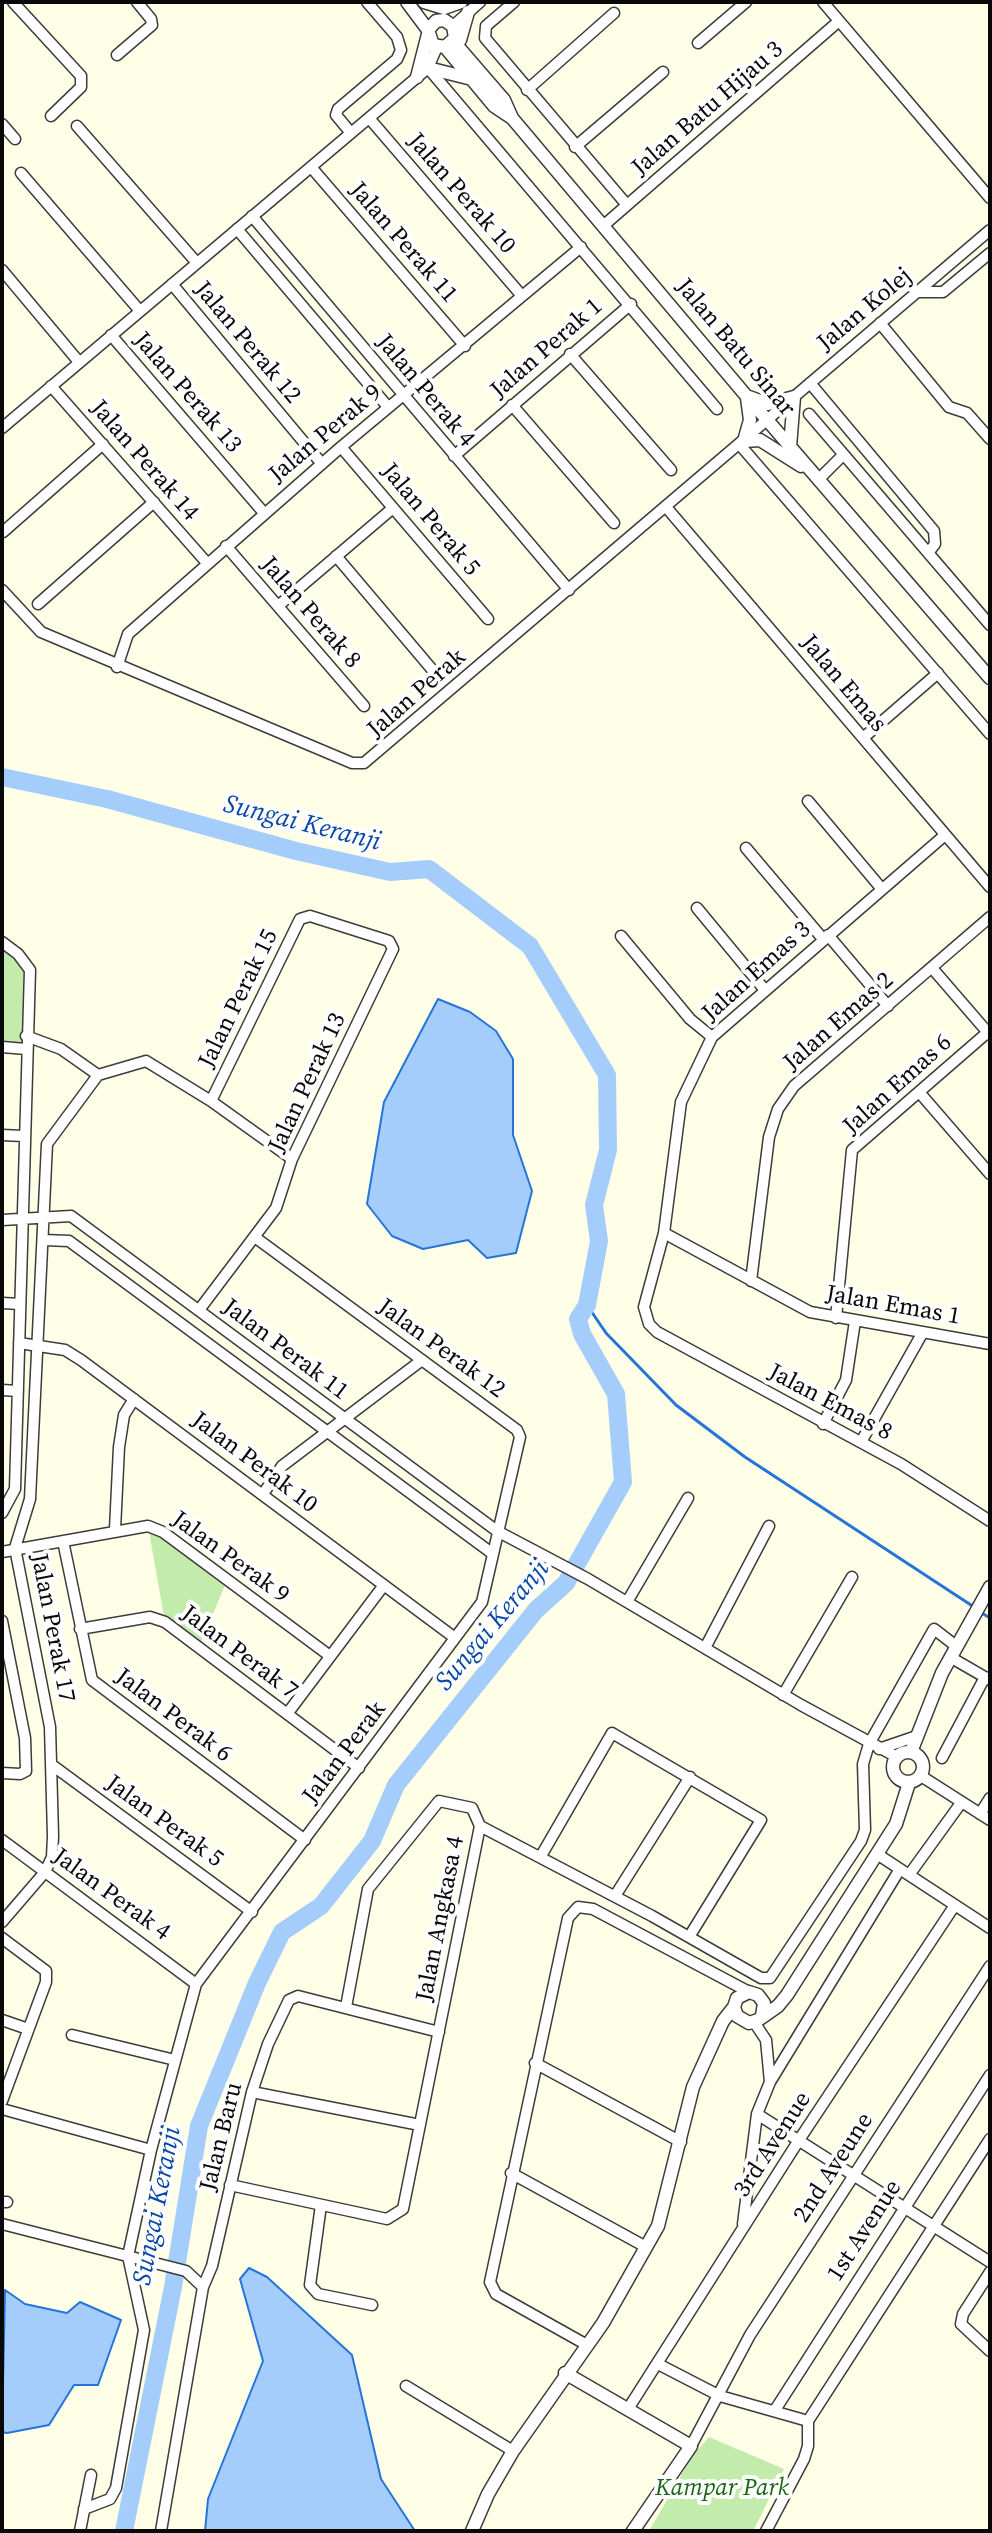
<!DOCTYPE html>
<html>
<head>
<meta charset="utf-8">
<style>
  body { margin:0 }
  #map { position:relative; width:992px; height:2533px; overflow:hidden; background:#fffee6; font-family:"Source Serif 4",serif }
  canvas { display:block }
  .frame { position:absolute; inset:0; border:4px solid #090909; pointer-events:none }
</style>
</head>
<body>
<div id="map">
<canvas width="992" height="2533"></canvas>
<div class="frame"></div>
</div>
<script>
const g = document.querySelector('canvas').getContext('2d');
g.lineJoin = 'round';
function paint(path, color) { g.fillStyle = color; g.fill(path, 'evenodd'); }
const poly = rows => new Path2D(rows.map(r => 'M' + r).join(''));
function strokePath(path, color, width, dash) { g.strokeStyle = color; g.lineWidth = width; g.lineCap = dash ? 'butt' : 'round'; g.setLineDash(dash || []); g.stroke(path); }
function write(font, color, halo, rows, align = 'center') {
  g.font = font + ' "Source Serif 4",serif'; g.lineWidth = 8; g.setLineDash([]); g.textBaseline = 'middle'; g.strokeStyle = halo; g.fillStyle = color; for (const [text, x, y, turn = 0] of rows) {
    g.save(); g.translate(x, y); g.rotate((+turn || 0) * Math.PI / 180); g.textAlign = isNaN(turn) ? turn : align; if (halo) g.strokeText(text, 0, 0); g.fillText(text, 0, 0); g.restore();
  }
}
paint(poly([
  [2,942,30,970,26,1049,2,1047],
  [148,1526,227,1580,199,1648,165,1622],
  [709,2437,784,2469,753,2531,649,2531,693,2455]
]), '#c3ecac');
const water = poly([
  [438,999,470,1012,496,1031,513,1059,513,1135,532,1191,516,1253,487,1258,468,1240,423,1249,392,1236,367,1204,384,1102,438,999],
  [249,2268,267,2277,352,2355,381,2479,415,2531,205,2531,208,2499,263,2361,240,2279,249,2268],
  [5,2290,25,2304,67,2313,80,2302,121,2320,98,2385,74,2385,49,2425,7,2433,2,2432,5,2290]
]);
paint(water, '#a5cdfc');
strokePath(water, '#2574da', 2);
strokePath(poly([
  [587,1305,606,1333,676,1405,745,1457,974,1607],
  [980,1612,990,1618]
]), '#2574da', 3);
strokePath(poly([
  [2,777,107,799,296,851,390,872,429,869,530,946,607,1075,608,1150,594,1205,599,1241,587,1305,578,1319,582,1334,616,1394,623,1482,566,1583,536,1610,396,1785,372,1841,321,1906,282,1932,257,1983,199,2126,173,2287,124,2531]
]), '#a5cdfc', 18);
const minor = poly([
  [13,2,81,76,81,87,51,116],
  [514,2,486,26,485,38,627,205],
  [823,2,990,198],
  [453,26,480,2],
  [698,43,746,2],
  [117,55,152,25,151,19,137,2],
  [428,68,717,409],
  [527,90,614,13],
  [369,118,522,296],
  [2,124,15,139],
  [77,126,197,263],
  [351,133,336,115,338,109,397,59,401,50,397,37,367,2],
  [575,147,663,72],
  [311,167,465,346],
  [21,173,140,311],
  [252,216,569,590],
  [603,226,839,21],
  [237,229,388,407],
  [2,270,79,362],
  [172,284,322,464],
  [918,292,943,292,990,253],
  [880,323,949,407,967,413,990,439],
  [111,335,264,513],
  [570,354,671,470],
  [810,383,934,531,935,544,928,553],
  [51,386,207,563],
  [512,405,614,523],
  [809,414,990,625],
  [2,428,428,68,437,47],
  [740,445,990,734],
  [341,447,488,619],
  [454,456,631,304],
  [818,480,843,455],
  [666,507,990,887],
  [3,532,103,444],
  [226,546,364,706],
  [336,556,435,673],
  [2,590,41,632,352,763,364,763,990,230],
  [38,604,154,502],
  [278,606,393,508],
  [117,667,128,634,341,447,581,247],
  [863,738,938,673],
  [808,801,881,888],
  [945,835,712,1037,681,1102,664,1233,644,1307,649,1324,657,1332,901,1464,990,1521],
  [746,848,823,939],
  [697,908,764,989],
  [828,935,888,1006],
  [621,936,690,1019,712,1037],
  [2,942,18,954,30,970,15,1489,2,1513],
  [932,968,990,1035],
  [26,1036,61,1049,98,1075],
  [2,1047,26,1049],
  [919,1092,990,1174],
  [2,1135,23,1136],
  [2,1220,71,1216,497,1531,588,1579,801,1705,897,1757],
  [664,1233,810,1312,990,1344],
  [44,1240,69,1241,493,1554],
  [751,1281,769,1137,778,1109,794,1086,990,917],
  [2,1303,20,1304],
  [199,1310,276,1208,292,1159,393,949,389,941,310,916,300,919,211,1101],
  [836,1318,852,1150,988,1032],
  [19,1343,65,1350,81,1360,455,1638],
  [2,1390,18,1391],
  [823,1424,846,1380,855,1321],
  [861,1442,923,1332],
  [263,1494,282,1466,422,1360],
  [115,1529,119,1447,124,1415,134,1399],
  [63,1541,92,1680,305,1840],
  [2,1552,148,1526,163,1532,330,1656],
  [627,1602,688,1498],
  [2,1621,25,1738,26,1771,20,1774,2,1773],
  [80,1629,150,1617,165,1622,359,1768],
  [705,1648,769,1526],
  [950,1657,990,1680],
  [783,1695,852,1577],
  [287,1714,384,1585],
  [879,1749,917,1736],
  [942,1758,985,1677],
  [52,1765,252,1912],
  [921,1776,990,1820],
  [980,1814,990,1798],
  [480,1826,652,1916,761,1978,770,1978,861,1841,865,1830,863,1764,869,1744,934,1629,956,1646],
  [2,1840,196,1984],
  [877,1854,990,1928],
  [541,1856,612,1733,761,1820,689,1937],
  [909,1875,961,1803],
  [615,1896,690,1777],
  [2,1922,45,1872,52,1857,53,1836,50,1727,15,1548,30,1499,47,1144,98,1075,146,1061,211,1101,292,1159],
  [2,1938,46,1971,46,1982,2,2101],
  [2,2020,28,2029],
  [72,2035,175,2060],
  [535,2063,681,2142],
  [770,2082,900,1869],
  [252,2092,420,2125],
  [2,2109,151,2150],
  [757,2114,990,2262],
  [511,2173,646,2247],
  [230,2185,387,2219,403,2209,480,1826,472,1808,439,1801,368,1889,346,2007],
  [2,2202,7,2202],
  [321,2205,310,2285,318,2294,372,2305],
  [2,2224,186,2271,203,2287,161,2531],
  [743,2224,757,2114,770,2082,766,2040,754,2022],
  [990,2272,963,2314,961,2324,990,2351],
  [203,2287,212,2266,252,2092,268,2044,289,2000,298,1996,439,2032],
  [587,2345,496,2294,490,2282,568,1918,578,1907,593,1909,749,1992],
  [658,2364,720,2396,808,2421],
  [406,2386,513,2451],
  [628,2409,799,2140,955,1905],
  [775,2410,990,2075],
  [691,2446,750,2335,990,1966],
  [84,2509,110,2499,116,2488,144,2330,128,2256,151,2150,196,1984,482,1602,520,1437,517,1430,256,1238],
  [80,2531,91,2475],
  [766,2531,804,2459,808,2446,808,2421,990,2139]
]);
const tertiary = poly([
  [407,2,428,30,433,45,445,47,455,38,453,26,444,20,436,21,428,30],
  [424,2,444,8,461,2],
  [460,40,468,12],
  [453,41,504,100,512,118,743,392,990,678],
  [445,47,494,106,512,118],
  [428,68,468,78],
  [417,77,428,34],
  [749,397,768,404,794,397,790,447],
  [747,398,750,420,744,441,760,440,801,466],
  [911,1752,942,1673,990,1587],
  '893 1767a15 15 0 1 1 30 0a15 15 0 1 1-30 0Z',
  [762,2016,764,2003,758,1995,749,1992,737,1998,734,2007,737,2016,749,2023,758,2020,778,2006,787,1995,896,1824,909,1783],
  [565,2373,691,2446,633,2531],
  [472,2531,488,2494,513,2451,603,2323,658,2226,693,2087,723,2021,734,2007]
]);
strokePath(minor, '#3c3c3c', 13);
strokePath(tertiary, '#3c3c3c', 15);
strokePath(minor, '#fff', 10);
strokePath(tertiary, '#fff', 12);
write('24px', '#090909', '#fff', [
  ["Jalan Batu Hijau 3",708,109,-41],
  ["Jalan Perak 10",461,194,49],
  ["Jalan Perak 11",403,243,49],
  ["Jalan Kolej",865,310,-40],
  ["Jalan Perak 12",247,343,50],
  ["Jalan Batu Sinar",735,348,50],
  ["Jalan Perak 1",547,349,-41],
  ["Jalan Perak 4",425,391,50],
  ["Jalan Perak 13",187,393,49],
  ["Jalan Perak 9",326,434,-40],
  ["Jalan Perak 14",144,461,49],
  ["Jalan Perak 5",430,520,50],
  ["Jalan Perak 8",310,613,49],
  ["Jalan Emas",843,684,50],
  ["Jalan Perak",417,694,-41],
  ["Jalan Emas 3",757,972,-42],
  ["Jalan Perak 15",239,999,-64],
  ["Jalan Emas 2",839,1022,-41],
  ["Jalan Perak 13",308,1083,-65],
  ["Jalan Emas 6",898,1085,-42],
  ["Jalan Emas 1",893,1306,10],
  ["Jalan Perak 12",441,1349,36],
  ["Jalan Perak 11",285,1350,37],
  ["Jalan Emas 8",830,1403,28],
  ["Jalan Perak 10",254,1463,37],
  ["Jalan Perak 9",230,1558,36],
  ["Jalan Perak 17",52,1628,79],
  ["Jalan Perak 7",239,1653,37],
  ["Jalan Perak 6",173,1716,37],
  ["Jalan Perak",345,1753,-53],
  ["Jalan Perak 5",164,1822,36],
  ["Jalan Perak 4",111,1895,36],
  ["Jalan Angkasa 4",441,1919,-79],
  ["Jalan Baru",222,2137,-76],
  ["3rd Avenue",773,2145,-57],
  ["2nd Aveune",834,2168,-57],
  ["1st Avenue",865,2231,-57]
]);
write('italic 24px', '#196615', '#fff', [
  ["Kampar Park",722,2489]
]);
write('italic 26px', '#0947a5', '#fff', [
  ["Sungai Keranji",302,824,14],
  ["Sungai Keranji",493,1626,-50],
  ["Sungai Keranji",158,2206,-79]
]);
</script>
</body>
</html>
